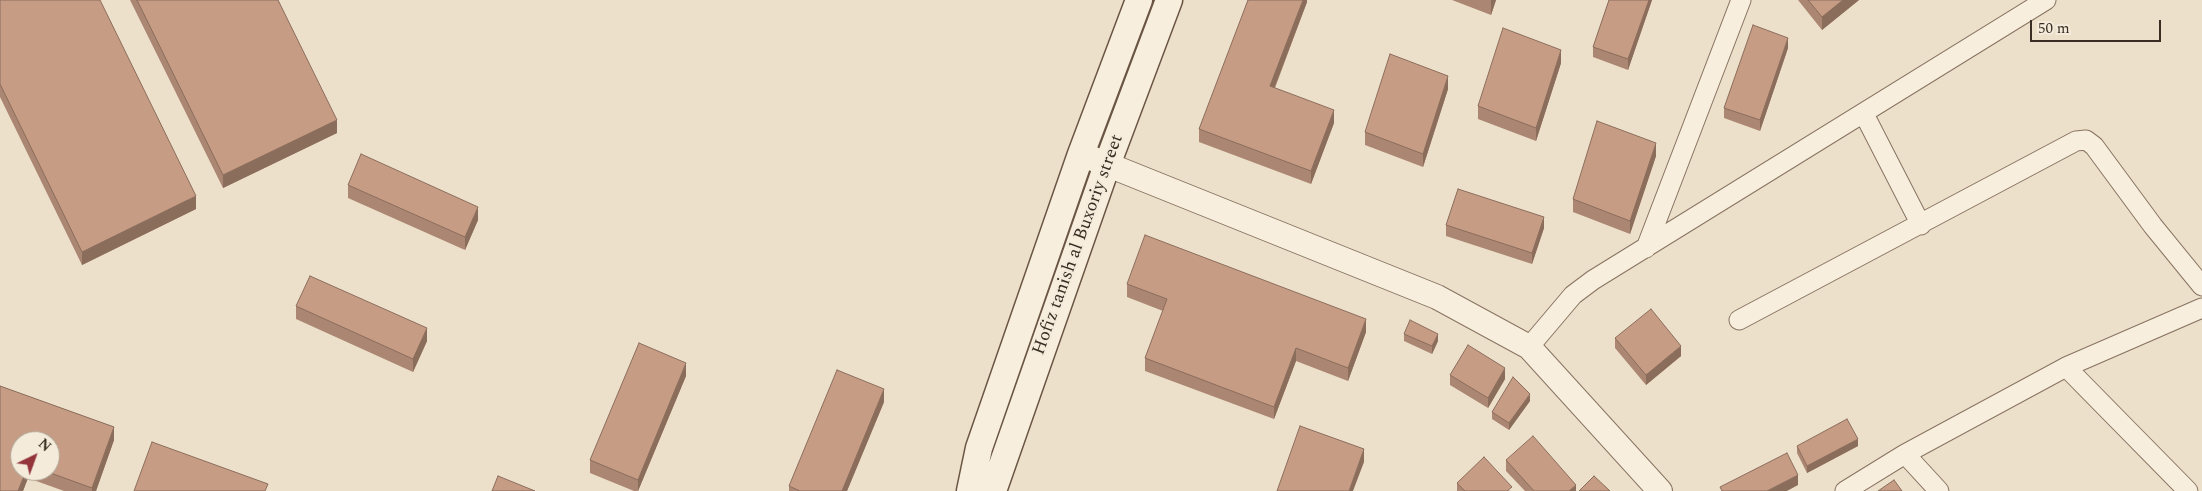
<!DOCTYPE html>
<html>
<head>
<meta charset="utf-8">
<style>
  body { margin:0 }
  #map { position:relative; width:2202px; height:491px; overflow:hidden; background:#ece0cb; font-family:Spectral,serif }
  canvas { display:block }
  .north { position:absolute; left:10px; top:431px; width:50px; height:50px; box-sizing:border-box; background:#f4ebdb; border:1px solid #aa9f91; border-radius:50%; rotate:42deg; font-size:14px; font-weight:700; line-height:20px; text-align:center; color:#3a2d23 }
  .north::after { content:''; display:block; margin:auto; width:18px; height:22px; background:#93353b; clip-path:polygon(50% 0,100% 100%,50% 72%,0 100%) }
  .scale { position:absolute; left:2030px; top:20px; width:131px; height:22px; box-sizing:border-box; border:2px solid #3a2d23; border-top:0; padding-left:6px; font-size:15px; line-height:18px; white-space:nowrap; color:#3a2d23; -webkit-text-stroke:4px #f4ebdb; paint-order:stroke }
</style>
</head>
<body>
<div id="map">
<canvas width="2202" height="491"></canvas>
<div class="north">N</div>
<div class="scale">50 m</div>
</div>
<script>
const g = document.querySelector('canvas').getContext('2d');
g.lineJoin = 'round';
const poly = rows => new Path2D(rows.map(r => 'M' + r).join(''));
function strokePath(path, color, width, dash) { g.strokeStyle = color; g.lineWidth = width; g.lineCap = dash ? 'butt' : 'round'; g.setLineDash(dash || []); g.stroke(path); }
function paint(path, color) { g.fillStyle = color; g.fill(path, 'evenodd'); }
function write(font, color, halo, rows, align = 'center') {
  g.font = font + ' Spectral,serif'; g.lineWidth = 4; g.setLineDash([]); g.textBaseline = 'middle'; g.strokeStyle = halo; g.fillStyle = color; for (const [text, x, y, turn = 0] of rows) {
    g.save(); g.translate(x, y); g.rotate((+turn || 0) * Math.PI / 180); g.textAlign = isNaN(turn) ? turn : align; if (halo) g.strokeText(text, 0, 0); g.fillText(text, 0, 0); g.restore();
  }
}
const minor = poly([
  [1864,114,1921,225],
  [1646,248,1741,0],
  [1739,320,2076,141,2086,140,2094,146,2153,226,2202,286],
  [1529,347,1573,295,1593,280,2046,0],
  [2066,367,2188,491],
  [1905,454,1939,491],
  [1845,491,1905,454,2066,367,2202,308]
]);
const tertiary = poly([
  [1081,154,1437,297,1529,347,1660,491]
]);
const secondary = poly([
  [970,491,979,448,1081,154,1139,0],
  [993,491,1107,165,1169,0]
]);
strokePath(minor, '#887360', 21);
strokePath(tertiary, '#887360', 26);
strokePath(secondary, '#6a5543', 29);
strokePath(minor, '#f7eede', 19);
strokePath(tertiary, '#f7eede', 24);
strokePath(secondary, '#f7eede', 26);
paint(poly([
  [0,0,196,209,82,265,0,97],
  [130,0,278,0,337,133,223,188],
  [1307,0,1307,2,1275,88,1334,123,1311,184,1199,142,1199,129],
  [1452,0,1496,0,1491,15],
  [1609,0,1652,0,1628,70,1593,57,1593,47],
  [1798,0,1859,0,1822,30],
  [1788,48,1760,131,1724,118,1724,108],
  [1561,63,1536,141,1478,119,1478,106],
  [1448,89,1423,167,1365,145,1365,132],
  [1656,156,1630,234,1573,212,1573,199],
  [348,185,478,220,465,250,348,198],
  [1446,225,1544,228,1532,264,1446,236],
  [1127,284,1366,332,1348,381,1296,361,1274,419,1145,371,1145,358,1163,311,1127,297],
  [296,306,427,341,413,372,296,319],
  [1404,334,1438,341,1432,354,1404,341],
  [1615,338,1681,356,1646,385,1615,348],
  [1450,375,1505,379,1488,408,1450,385],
  [686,376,638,491,634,491,590,473,590,460],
  [0,386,114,427,114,440,96,491,64,491,28,478,23,491,0,491],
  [20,441,50,441,50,471,20,471],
  [1530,401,1509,430,1492,419,1492,412],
  [884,402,847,491,789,491,789,486],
  [1797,446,1858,446,1807,473,1797,453],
  [1506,460,1576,491,1525,491,1506,471],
  [1457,483,1512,491,1457,491]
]), '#ab8672');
paint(poly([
  [1303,0,1307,0,1307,2,1270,99,1270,86],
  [1491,0,1496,0,1491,15],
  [1649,0,1652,0,1628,70,1628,59],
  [1843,0,1859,0,1822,30,1822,17],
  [1788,38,1788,48,1760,131,1760,120],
  [1561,50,1561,63,1536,141,1536,128],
  [1448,76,1448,89,1423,167,1423,154],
  [1334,110,1334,123,1311,184,1311,171],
  [337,120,337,133,223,188,223,175],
  [1656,143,1656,156,1630,234,1630,221],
  [196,196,196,209,82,265,82,252],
  [478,207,478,220,465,250,465,237],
  [1544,217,1544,228,1532,264,1532,253],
  [1366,319,1366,332,1348,381,1348,368],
  [427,328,427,341,413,372,413,359],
  [1438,334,1438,341,1432,354,1432,346],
  [1681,346,1681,356,1646,385,1646,375],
  [1296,348,1296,361,1274,419,1274,407],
  [686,363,686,376,638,491,638,480],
  [1505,368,1505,379,1488,408,1488,398],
  [884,389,884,402,847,491,842,491],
  [1530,394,1530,401,1509,430,1509,423],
  [114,427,114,440,96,491,92,491,92,488],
  [1858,439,1858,446,1807,473,1807,466],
  [1364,449,1364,462,1353,491,1349,491],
  [26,471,28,471,28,478,23,491,18,491],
  [1798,475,1798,485,1787,491,1767,491],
  [1576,485,1576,491,1569,491]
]), '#8b6d5c');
const building = poly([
  [0,0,100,0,196,196,82,252,0,84,0,0],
  [137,0,278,0,337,120,223,175,137,0],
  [1248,0,1303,0,1270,86,1334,110,1311,171,1199,129,1248,0],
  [1609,0,1649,0,1628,59,1593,47,1609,0],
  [1808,0,1843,0,1822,17,1808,0],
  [1753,25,1788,38,1760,120,1724,108,1753,25],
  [1503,28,1561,50,1536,128,1478,106,1503,28],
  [1390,54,1448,76,1423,154,1365,132,1390,54],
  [1597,121,1656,143,1630,221,1573,199,1597,121],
  [361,154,478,207,465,237,348,185,361,154],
  [1458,189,1544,217,1532,253,1446,225,1458,189],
  [1145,235,1366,319,1348,368,1296,348,1274,407,1145,358,1167,299,1127,284,1145,235],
  [310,276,427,328,413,359,296,306,310,276],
  [1651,309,1681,346,1646,375,1615,338,1651,309],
  [1410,320,1438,334,1432,346,1404,334,1410,320],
  [639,343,686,363,638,480,590,460,639,343],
  [1468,345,1505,368,1488,398,1450,375,1468,345],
  [837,370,884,389,842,491,800,491,789,486,837,370],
  [1513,377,1530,394,1509,423,1492,412,1513,377],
  [0,386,114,427,92,488,45,471,50,471,50,441,20,441,20,471,26,471,18,491,0,491,0,386],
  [1847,419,1858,439,1807,466,1797,446,1847,419],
  [1300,426,1364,449,1349,491,1277,491,1300,426],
  [1533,436,1576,485,1569,491,1534,491,1506,460,1533,436],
  [152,442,268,484,265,491,134,491,152,442],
  [1787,453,1798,475,1767,491,1722,491,1720,487,1787,453],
  [1484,457,1512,487,1507,491,1465,491,1457,483,1484,457],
  [498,476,535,491,492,491,498,476],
  [1594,476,1610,491,1579,491,1594,476],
  [1894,480,1902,491,1878,491,1894,480]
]);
paint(building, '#c79c84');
strokePath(building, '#8b6d5c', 1);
write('18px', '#3a2d23', '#f4ebdb', [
  ["Hofiz tanish al Buxoriy street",1079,245,-70]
]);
</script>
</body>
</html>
